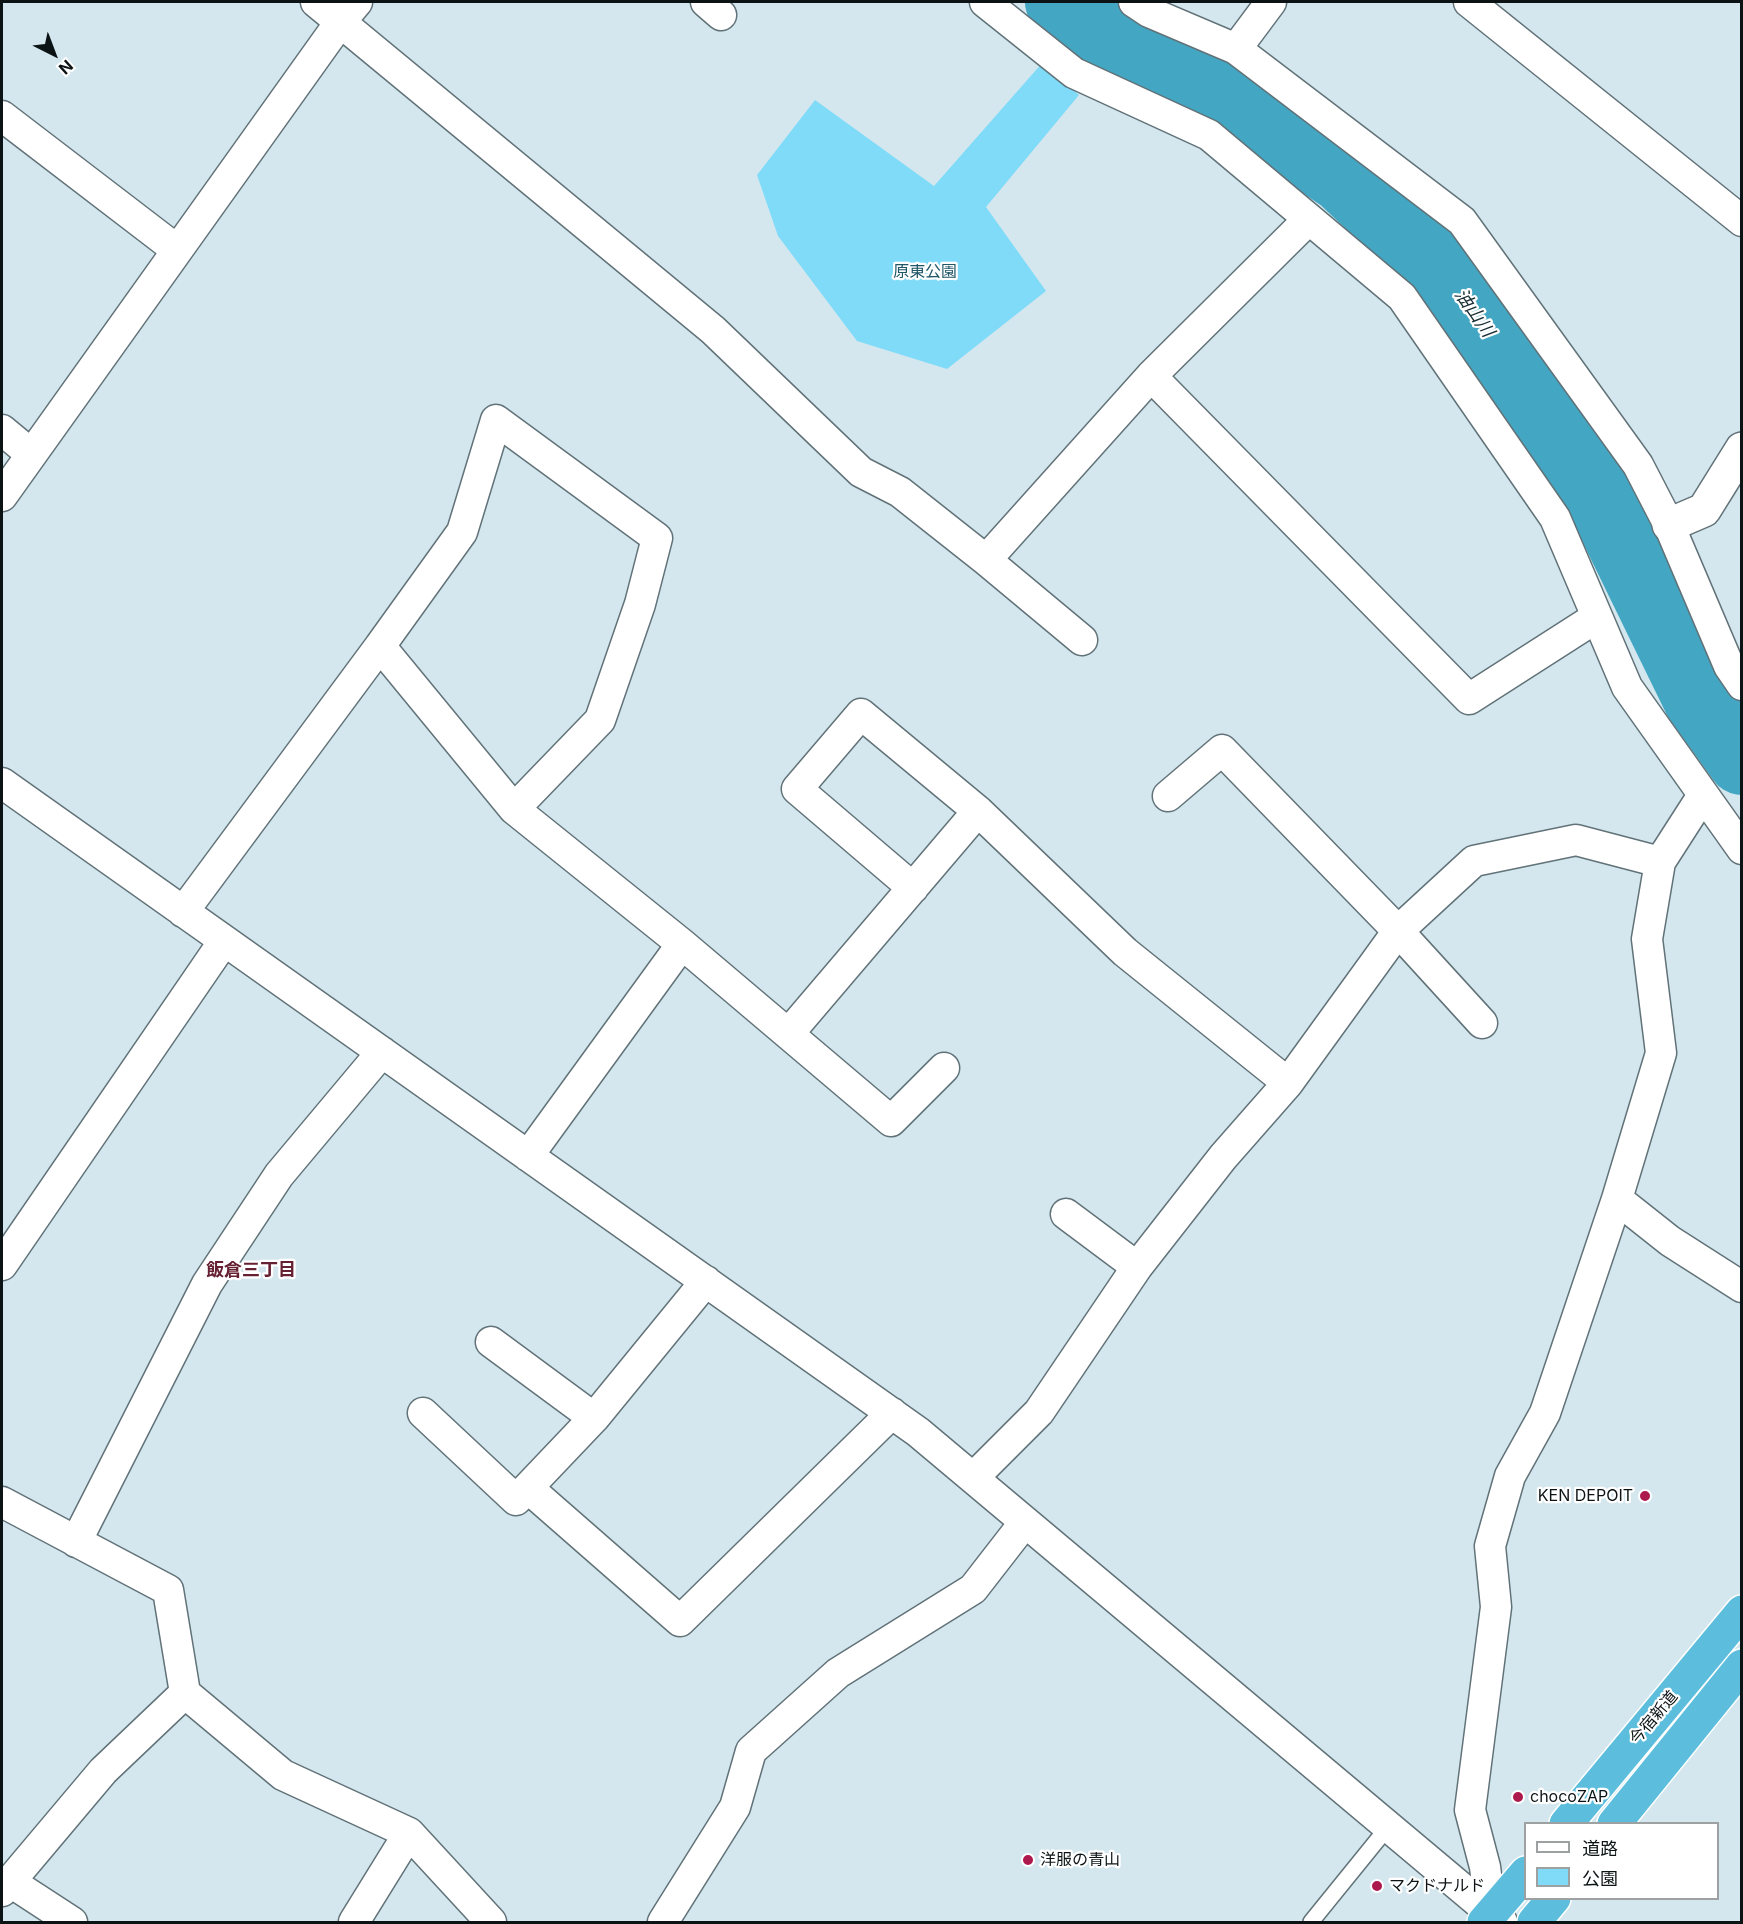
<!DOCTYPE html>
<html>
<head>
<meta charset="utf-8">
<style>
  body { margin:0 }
  #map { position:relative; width:1743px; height:1924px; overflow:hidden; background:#d4e7ee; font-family:Inter,"Noto Sans JP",sans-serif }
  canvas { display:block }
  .frame { position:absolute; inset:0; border:3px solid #0c1315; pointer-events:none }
  .legend { position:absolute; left:1524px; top:1822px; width:195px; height:78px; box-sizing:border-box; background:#fff; border:2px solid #9ea1a1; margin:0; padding:8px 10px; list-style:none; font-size:18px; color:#0c1315 }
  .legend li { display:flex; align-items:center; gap:12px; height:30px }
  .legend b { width:30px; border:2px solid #9ea1a1 }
  .north { position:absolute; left:24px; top:24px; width:60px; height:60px; -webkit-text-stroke:4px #fff; paint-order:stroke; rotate:138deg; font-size:16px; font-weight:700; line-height:24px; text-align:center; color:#0c1315 }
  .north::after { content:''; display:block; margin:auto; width:21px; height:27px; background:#0c1315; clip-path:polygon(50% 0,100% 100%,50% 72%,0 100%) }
</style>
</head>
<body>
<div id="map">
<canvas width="1743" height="1924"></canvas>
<div class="frame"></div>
<ul class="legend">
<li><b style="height:8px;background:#fff"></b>道路</li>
<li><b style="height:16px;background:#80dbf9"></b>公園</li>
</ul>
<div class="north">N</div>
</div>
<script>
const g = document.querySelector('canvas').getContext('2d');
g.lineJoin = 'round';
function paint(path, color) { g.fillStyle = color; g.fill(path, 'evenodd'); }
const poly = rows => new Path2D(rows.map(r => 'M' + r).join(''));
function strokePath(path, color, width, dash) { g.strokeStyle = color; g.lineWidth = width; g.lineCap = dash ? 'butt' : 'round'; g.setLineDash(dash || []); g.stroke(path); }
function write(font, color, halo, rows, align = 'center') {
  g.font = font + ' Inter,"Noto Sans JP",sans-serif'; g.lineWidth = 4.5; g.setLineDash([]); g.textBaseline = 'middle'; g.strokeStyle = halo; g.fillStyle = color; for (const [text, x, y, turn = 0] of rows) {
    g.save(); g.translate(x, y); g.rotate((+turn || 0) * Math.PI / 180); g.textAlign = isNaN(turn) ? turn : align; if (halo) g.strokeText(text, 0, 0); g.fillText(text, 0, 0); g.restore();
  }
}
paint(poly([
  [1043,62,1079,95,986,207,1046,291,947,369,857,341,778,236,757,175,815,100,934,186]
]), '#80dbf9');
strokePath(poly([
  [1060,2,1093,26,1207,86,1343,178,1449,278,1598,494,1698,699,1742,760]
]), '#43a7c4', 70);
const lane = poly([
  [1311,1922,1388,1827]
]);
const street = poly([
  [316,2,713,330,861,472,900,492,986,560,1151,376,1309,219],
  [706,2,721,15],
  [985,2,1074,73,1209,135,1402,297,1555,518,1627,687,1742,849],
  [1134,2,1149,12,1236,49,1462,221,1638,465,1669,525,1729,666,1742,685],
  [1469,2,1742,221],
  [1236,49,1271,2],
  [2,116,177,250],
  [1151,376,1469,699,1597,617],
  [2,430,31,454],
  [2,496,341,21,357,2],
  [986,560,1082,640],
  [2,783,918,1432,1502,1922],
  [1168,796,1222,750,1398,931,1482,1023],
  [514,809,682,944,891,1121,944,1068],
  [978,811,1125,952,1288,1083],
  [183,912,380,646,514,809,600,720,640,604,657,538,496,420,462,532,380,646],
  [789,1033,978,811,861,714,797,789,913,888],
  [528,1156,682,944],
  [1617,1199,1670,1241,1742,1287],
  [1066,1214,1137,1267],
  [2,1265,224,941],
  [491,1342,594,1418],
  [423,1413,516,1500,594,1418,706,1281],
  [973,1478,1039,1412,1137,1267,1223,1157,1288,1083,1398,931,1474,861,1576,840,1660,862],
  [528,1488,680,1621,892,1413],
  [2,1502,168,1590,185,1693,283,1775,409,1833,491,1922],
  [76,1542,207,1284,279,1175,382,1052],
  [9,1881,72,1922],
  [2,1891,103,1771,185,1693],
  [1491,1914,1485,1867,1470,1810,1496,1607,1490,1546,1510,1476,1545,1413,1617,1199,1661,1053,1647,939,1660,862,1703,795],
  [354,1922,409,1833],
  [663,1922,735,1807,751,1751,838,1673,973,1589,1025,1522]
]);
const secondary = poly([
  [1669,525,1704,510,1742,449]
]);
const highway = poly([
  [1566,1824,1742,1612],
  [1614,1824,1742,1666],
  [1484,1922,1526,1873],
  [1534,1922,1554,1898]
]);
strokePath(lane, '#617278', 18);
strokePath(street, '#617278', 33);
strokePath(secondary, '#617278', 36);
strokePath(highway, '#fff', 36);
strokePath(lane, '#fff', 15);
strokePath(street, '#fff', 30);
strokePath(secondary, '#fff', 33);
strokePath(highway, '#5cbedc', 33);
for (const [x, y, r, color] of [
  [1645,1496,6,"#ac194c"],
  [1518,1797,6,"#ac194c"],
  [1028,1860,6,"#ac194c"],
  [1377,1886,6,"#ac194c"]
]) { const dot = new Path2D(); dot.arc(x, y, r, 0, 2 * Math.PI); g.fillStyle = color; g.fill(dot); strokePath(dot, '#fff', 2); }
write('16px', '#205767', '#fff', [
  ["原東公園",925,272]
]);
write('16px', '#0c1315', '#fff', [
  ["KEN DEPOIT",1633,1496,"right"],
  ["chocoZAP",1530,1797],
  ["洋服の青山",1040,1860],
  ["マクドナルド",1389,1886]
], 'left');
write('16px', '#0c1315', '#fff', [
  ["今宿新道",1654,1718,-50]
]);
write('italic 18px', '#172d34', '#fff', [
  ["油山川",1474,313,55]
]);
write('bold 18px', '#652032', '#fff', [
  ["飯倉三丁目",251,1271]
]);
</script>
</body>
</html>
